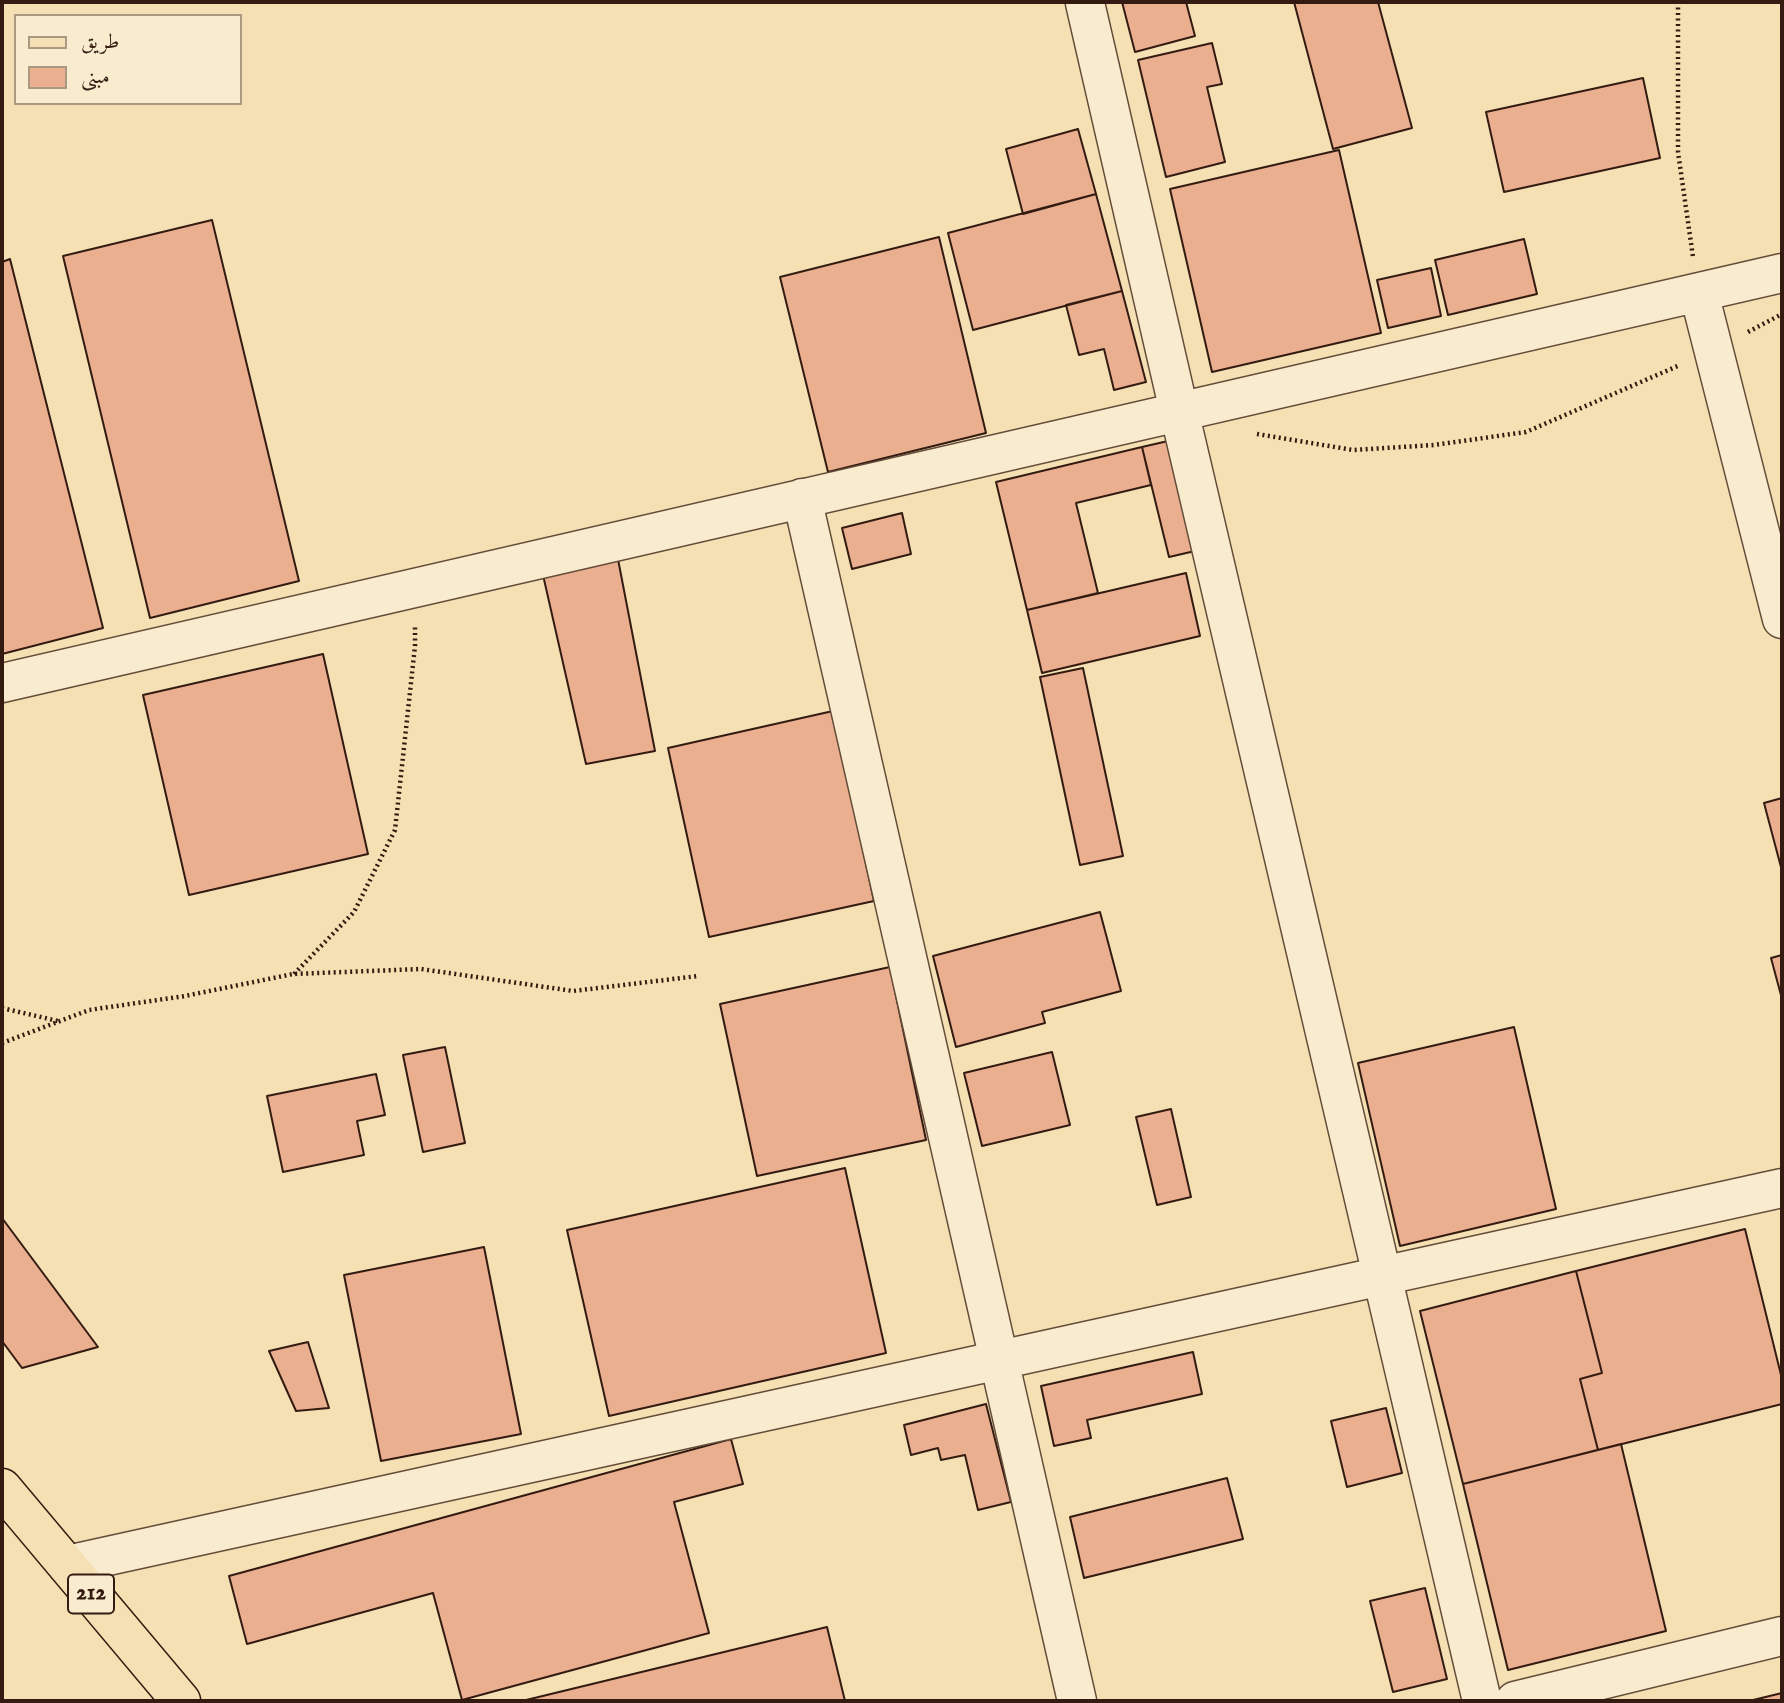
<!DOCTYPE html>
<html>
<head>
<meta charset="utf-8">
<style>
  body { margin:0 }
  #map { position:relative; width:1784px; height:1703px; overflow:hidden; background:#f4e0b3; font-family:"IM FELL English",Amiri,serif }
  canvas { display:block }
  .frame { position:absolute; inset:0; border:4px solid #341b11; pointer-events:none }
  .legend { position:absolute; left:14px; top:14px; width:228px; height:91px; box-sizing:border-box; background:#f8ebce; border:2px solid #aa9882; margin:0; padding:9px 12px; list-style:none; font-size:21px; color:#341b11 }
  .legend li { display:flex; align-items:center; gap:14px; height:35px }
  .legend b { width:35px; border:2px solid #aa9882 }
</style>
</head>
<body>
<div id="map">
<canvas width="1784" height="1703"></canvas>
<div class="frame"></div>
<ul class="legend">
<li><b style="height:9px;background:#f4e0b3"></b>طريق</li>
<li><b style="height:19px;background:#eaaf8f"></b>مبنى</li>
</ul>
</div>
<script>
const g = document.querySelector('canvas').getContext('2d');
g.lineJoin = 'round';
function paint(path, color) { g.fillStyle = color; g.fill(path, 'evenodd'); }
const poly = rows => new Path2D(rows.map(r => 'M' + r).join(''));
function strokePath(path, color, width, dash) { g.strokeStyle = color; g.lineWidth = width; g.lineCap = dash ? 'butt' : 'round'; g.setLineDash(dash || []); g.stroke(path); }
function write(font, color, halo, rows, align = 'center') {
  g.font = font + ' "IM FELL English",serif'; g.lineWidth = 7; g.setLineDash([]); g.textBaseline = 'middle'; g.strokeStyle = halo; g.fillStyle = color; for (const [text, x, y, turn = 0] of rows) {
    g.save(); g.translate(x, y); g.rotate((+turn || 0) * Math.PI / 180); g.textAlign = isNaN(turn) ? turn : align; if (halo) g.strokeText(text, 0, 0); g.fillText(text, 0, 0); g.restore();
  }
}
const building = poly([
  [1122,2,1186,2,1195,36,1135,52,1122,2],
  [1294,2,1378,2,1412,128,1333,149,1294,2],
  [1212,43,1222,84,1207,87,1225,162,1166,177,1138,60,1212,43],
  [1643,78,1660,158,1504,192,1486,112,1643,78],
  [1078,129,1096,194,1023,214,1006,149,1078,129],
  [1339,150,1381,333,1212,372,1170,189,1339,150],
  [1096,194,1122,291,973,330,948,233,1096,194],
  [212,220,299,581,150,618,63,256,212,220],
  [939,237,986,433,828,472,780,277,939,237],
  [1524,239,1537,294,1448,315,1435,260,1524,239],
  [10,259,103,628,2,654,2,262,10,259],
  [1431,268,1441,316,1388,328,1377,280,1431,268],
  [1122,291,1146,382,1114,390,1104,349,1079,355,1066,305,1122,291],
  [1168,441,1195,551,1169,557,1142,447,1168,441],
  [1142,447,1151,485,1076,503,1098,593,1027,610,996,482,1142,447],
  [902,513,911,554,852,569,842,528,902,513],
  [617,554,655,751,586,764,543,575,617,554],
  [1186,573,1200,636,1042,673,1027,610,1186,573],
  [323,654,368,854,189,895,143,695,323,654],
  [1083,668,1123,856,1080,865,1040,677,1083,668],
  [833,711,874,901,709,937,668,748,833,711],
  [1782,798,1782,871,1764,803,1782,798],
  [1100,912,1121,991,1042,1012,1045,1023,956,1047,933,956,1100,912],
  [1782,955,1782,999,1771,958,1782,955],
  [890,967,926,1140,757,1176,720,1004,890,967],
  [1514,1027,1556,1209,1400,1246,1358,1063,1514,1027],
  [445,1047,465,1143,423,1152,403,1055,445,1047],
  [1052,1052,1070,1125,982,1146,964,1073,1052,1052],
  [376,1074,385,1115,357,1121,364,1155,283,1172,267,1096,376,1074],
  [1171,1109,1191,1197,1157,1205,1136,1117,1171,1109],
  [845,1168,886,1353,609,1416,567,1230,845,1168],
  [2,1218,98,1347,22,1368,2,1341,2,1218],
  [1745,1229,1782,1379,1782,1404,1598,1450,1580,1379,1602,1373,1576,1271,1745,1229],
  [484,1247,521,1434,381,1461,344,1275,484,1247],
  [1576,1271,1602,1373,1580,1379,1598,1450,1463,1484,1420,1311,1576,1271],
  [308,1342,329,1408,296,1411,269,1351,308,1342],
  [1193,1352,1202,1394,1087,1420,1091,1438,1054,1446,1041,1386,1193,1352],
  [986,1404,1011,1502,978,1510,965,1455,941,1460,938,1448,911,1455,904,1425,986,1404],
  [1386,1408,1402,1473,1347,1487,1331,1421,1386,1408],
  [731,1439,743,1484,674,1502,709,1633,462,1700,433,1593,247,1644,229,1576,731,1439],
  [1621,1444,1666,1631,1508,1670,1463,1484,1621,1444],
  [1227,1478,1243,1539,1084,1578,1070,1517,1227,1478],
  [1425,1588,1447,1679,1393,1692,1370,1601,1425,1588],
  [827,1627,845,1701,522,1701,827,1627],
  [1782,1693,1782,1701,1749,1701,1782,1693]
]);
paint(building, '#eaaf8f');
strokePath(building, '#341b11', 2);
const minor = poly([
  [1085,3,1179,411,1482,1701],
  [1699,293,1782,619],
  [802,498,1077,1701],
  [2,683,1782,273],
  [67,1565,1782,1188],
  [1515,1701,1782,1636]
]);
const major = poly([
  [2,1488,181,1701]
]);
strokePath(minor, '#644c3a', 41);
strokePath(major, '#341b11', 41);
strokePath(poly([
  [1678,2,1678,152,1693,257],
  [1748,332,1782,314],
  [1257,434,1353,450,1434,445,1526,432,1680,365],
  [294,974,354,912,395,830,415,646,415,625],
  [2,1008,58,1021],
  [2,1043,89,1010,185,996,293,974,421,969,573,991,698,976]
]), '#341b11', 4.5, [2, 3.5]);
strokePath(minor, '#f8ebce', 38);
strokePath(major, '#f4e0b3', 38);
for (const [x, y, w] of [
  [91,1594,46]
]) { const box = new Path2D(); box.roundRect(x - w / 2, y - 19.5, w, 39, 5); g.fillStyle = '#f8ebce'; g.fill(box); strokePath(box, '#341b11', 2); }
write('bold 23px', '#341b11', null, [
  ["212",91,1594]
]);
</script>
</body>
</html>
